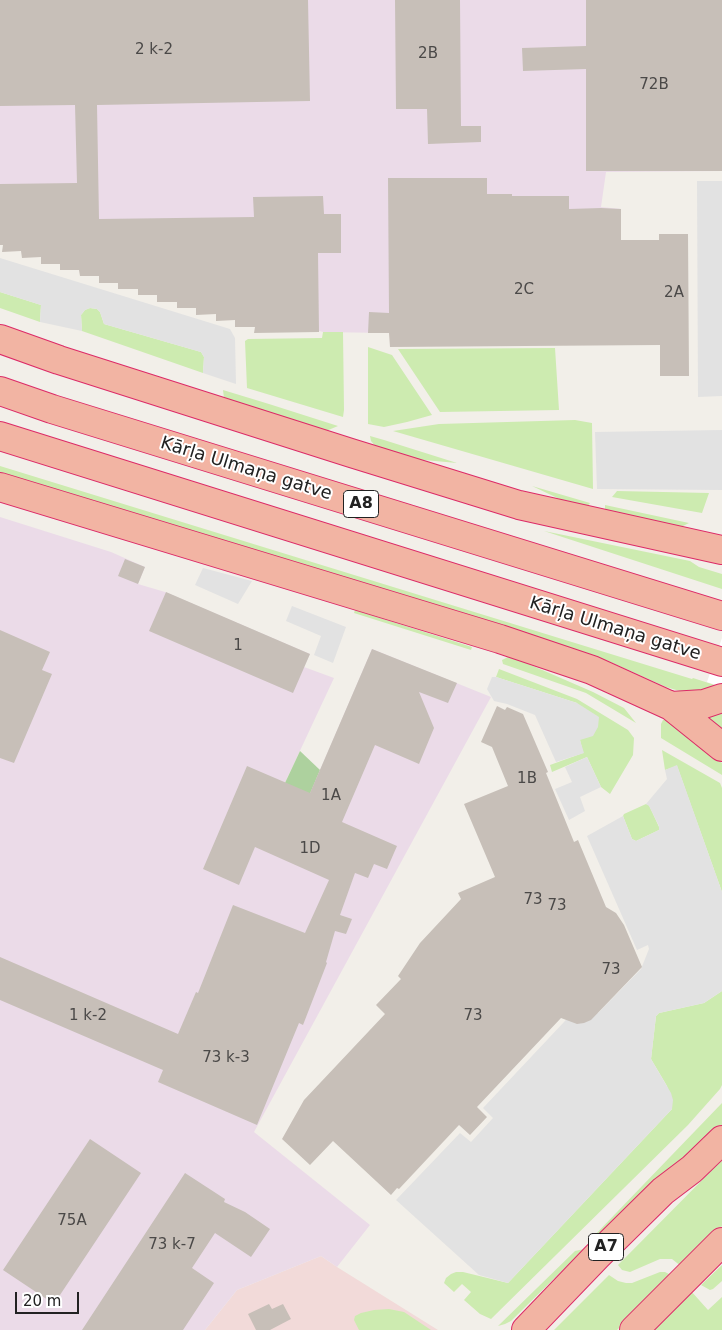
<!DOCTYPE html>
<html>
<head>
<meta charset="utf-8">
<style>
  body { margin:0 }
  #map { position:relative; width:722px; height:1330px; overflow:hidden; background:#f2efe9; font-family:"DejaVu Sans",sans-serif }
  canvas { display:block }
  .scale { position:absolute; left:15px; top:1292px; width:64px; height:22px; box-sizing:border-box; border:2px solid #222; border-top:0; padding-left:6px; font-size:15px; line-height:18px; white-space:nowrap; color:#222; -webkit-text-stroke:4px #fff; paint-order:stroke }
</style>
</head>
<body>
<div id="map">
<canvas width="722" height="1330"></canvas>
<div class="scale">20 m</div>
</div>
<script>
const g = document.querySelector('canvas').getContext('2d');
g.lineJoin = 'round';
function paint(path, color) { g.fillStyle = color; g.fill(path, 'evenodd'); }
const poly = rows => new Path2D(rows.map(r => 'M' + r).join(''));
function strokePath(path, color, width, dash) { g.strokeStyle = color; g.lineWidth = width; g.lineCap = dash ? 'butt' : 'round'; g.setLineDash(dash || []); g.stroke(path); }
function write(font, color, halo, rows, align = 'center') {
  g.font = font + ' "DejaVu Sans",sans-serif'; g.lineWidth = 4; g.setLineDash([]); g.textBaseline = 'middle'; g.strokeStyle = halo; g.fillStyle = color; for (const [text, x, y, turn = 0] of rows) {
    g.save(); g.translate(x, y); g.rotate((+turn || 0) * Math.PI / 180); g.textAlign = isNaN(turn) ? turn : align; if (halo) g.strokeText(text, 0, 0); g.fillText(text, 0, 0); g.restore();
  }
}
paint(poly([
  [321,1256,337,1267,438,1330,205,1330,237,1290]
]), '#f2dad9');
paint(poly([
  [0,0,722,0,722,171,606,172,601,207,621,209,621,240,632,337,323,332,0,244],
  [0,517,111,552,145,567,138,584,165,592,310,654,304,667,334,678,261,834,288,845,372,649,491,697,254,1132,370,1225,337,1267,321,1256,237,1290,205,1330,0,1330]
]), '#ebdbe8');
paint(poly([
  [0,292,41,305,40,322,0,308],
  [90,308,97,309,100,312,104,324,201,352,204,357,203,373,82,331,81,315,85,310],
  [323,332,343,332,344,410,343,417,247,388,245,341,248,339,322,338],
  [368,347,392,355,432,415,407,422,384,427,368,424],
  [555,348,559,410,440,412,398,349],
  [223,390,269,404,338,426,326,431,224,398],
  [575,420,592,423,593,489,393,431,439,424],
  [370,436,384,440,457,463,413,459,376,447,371,441],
  [0,466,692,679,693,678,721,687,716,691,683,692,666,687,608,661,562,645,0,475],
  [532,486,590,503,586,509,568,503],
  [617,491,709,493,702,513,612,497],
  [605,505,689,523,681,527,674,528,605,510],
  [544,531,690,561,699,567,722,574,722,589],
  [355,610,472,647,471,650,354,613],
  [510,656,593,692,624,708,636,723,586,693,503,664,502,660],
  [499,669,577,699,628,730,634,738,633,755,610,794,601,787,587,757,552,772,550,765,583,753,580,740,577,703,496,677],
  [722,708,722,729,706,716],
  [663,720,666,720,686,734,722,763,722,775,661,738,661,724],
  [662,750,720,783,722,788,722,892,677,766,665,770],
  [646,804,649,805,659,827,659,830,636,841,632,839,623,816,624,814],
  [722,991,722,1085,720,1089,688,1125,491,1319,480,1314,464,1300,471,1292,462,1284,454,1292,444,1283,446,1278,451,1274,456,1272,463,1272,508,1283,672,1109,667,1086,651,1059,656,1016,659,1013,704,1003],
  [722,1103,722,1127,701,1148,594,1241,591,1239],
  [722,1160,722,1226,682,1267,672,1259,660,1259,630,1272,622,1270,618,1265],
  [584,1249,511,1321,505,1324,498,1326,575,1251],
  [722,1265,722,1281,713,1289,710,1290,701,1285],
  [660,1272,665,1272,673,1276,617,1330,554,1330,609,1275,618,1281,626,1283,632,1283],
  [691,1291,708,1310,722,1297,722,1330,651,1330],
  [389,1309,404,1312,431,1330,359,1330,354,1320,355,1316,361,1313,374,1310]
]), '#cdebb0');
paint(poly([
  [300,751,320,770,288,846,261,834]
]), '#add19e');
paint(poly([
  [697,181,722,181,722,396,698,397],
  [0,258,230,329,235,338,236,384,203,373,204,357,201,352,104,324,100,312,97,309,90,308,85,310,81,315,82,331,40,322,41,305,0,292],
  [722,430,722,490,597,489,595,432],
  [203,568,252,581,238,604,195,585],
  [292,606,346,627,333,663,314,655,321,636,286,621],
  [492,677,496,677,577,703,599,717,598,727,593,736,580,740,584,753,556,762,535,715,507,704,494,701,487,689],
  [587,757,601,787,580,797,585,811,569,820,555,789,572,782,565,767],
  [677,765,722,892,722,991,704,1003,659,1013,656,1016,651,1059,671,1093,673,1100,672,1109,508,1283,479,1275,396,1200,460,1133,471,1142,493,1118,483,1108,580,1005,583,1004,598,1013,641,969,649,949,648,945,637,950,587,836,623,816,632,839,636,841,659,830,659,826,649,806,646,804,667,779,665,770]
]), '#e2e2e2');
paint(poly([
  [722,638,722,687,707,682]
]), '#fff');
paint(poly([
  [0,0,308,0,310,101,97,105,99,219,254,217,253,197,323,196,324,214,341,214,341,253,318,253,319,332,254,333,255,327,235,327,235,320,216,321,216,314,196,315,196,308,177,308,177,302,157,302,157,295,138,295,138,289,118,289,118,283,99,283,99,276,80,276,79,270,60,270,60,264,41,264,41,257,22,258,21,251,2,252,3,245,0,245,0,184,77,183,75,105,0,106],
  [395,0,460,0,461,126,481,126,481,142,428,144,427,109,396,109],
  [586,0,722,0,722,171,586,171,586,69,523,71,522,48,586,46],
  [388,178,487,178,487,194,512,194,512,196,569,196,569,209,601,208,621,209,621,240,659,240,659,234,688,234,689,376,660,376,660,345,390,347,389,333,368,333,369,312,389,313],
  [125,559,145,567,138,584,118,576],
  [166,592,310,654,293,693,149,631],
  [0,630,50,652,42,670,52,674,14,763,0,758],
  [372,649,457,683,448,703,419,692,434,728,419,764,375,745,342,822,397,846,387,869,374,864,368,878,355,873,340,915,352,919,346,934,335,931,326,962,327,963,303,1025,299,1023,257,1125,158,1082,163,1070,0,1000,0,957,178,1034,196,992,198,993,233,905,305,933,329,880,255,847,239,885,203,869,247,766,310,793],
  [497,706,505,710,507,707,523,714,548,772,546,773,574,842,578,840,606,907,616,913,624,925,642,967,591,1020,584,1023,577,1024,561,1018,477,1107,487,1117,470,1135,459,1125,399,1189,397,1188,391,1195,333,1141,310,1165,282,1139,304,1100,385,1014,376,1005,401,979,398,976,420,943,461,899,458,893,495,877,464,804,508,786,492,747,481,742],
  [90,1139,141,1173,54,1304,3,1270],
  [185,1173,225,1199,224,1202,245,1212,270,1229,251,1257,215,1233,192,1268,214,1283,183,1330,82,1330],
  [269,1304,272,1309,283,1304,291,1319,270,1330,256,1330,248,1314]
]), '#c7bfb8');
const trunk = poly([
  [0,339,59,360,351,453,519,505,722,550],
  [0,391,52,409,722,616],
  [0,436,722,662],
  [0,487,500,639,592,670,671,706,722,747],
  [671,706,704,704,722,698],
  [526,1330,597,1256,663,1191,692,1169,722,1140],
  [634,1330,722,1242]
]);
strokePath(trunk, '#dc2a67', 30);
strokePath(trunk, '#f2b4a3', 28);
write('15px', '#4b4948', null, [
  ["2 k-2",154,50],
  ["2B",428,54],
  ["72B",654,85],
  ["2C",524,290],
  ["2A",674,293],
  ["1",238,646],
  ["1B",527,779],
  ["1A",331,796],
  ["1D",310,849],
  ["73",533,900],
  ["73",557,906],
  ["73",611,970],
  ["1 k-2",88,1016],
  ["73",473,1016],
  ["73 k-3",226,1058],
  ["75A",72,1221],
  ["73 k-7",172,1245]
]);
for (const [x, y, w] of [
  [361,504,35],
  [606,1247,35]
]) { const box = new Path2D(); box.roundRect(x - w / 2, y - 13.5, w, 27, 4); g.fillStyle = '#fff'; g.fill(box); strokePath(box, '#222', 1); }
write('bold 16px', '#222', null, [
  ["A8",361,504],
  ["A7",606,1247]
]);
write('18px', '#222', '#fff', [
  ["Kārļa Ulmaņa gatve",246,469,17],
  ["Kārļa Ulmaņa gatve",615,629,17]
]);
</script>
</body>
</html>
